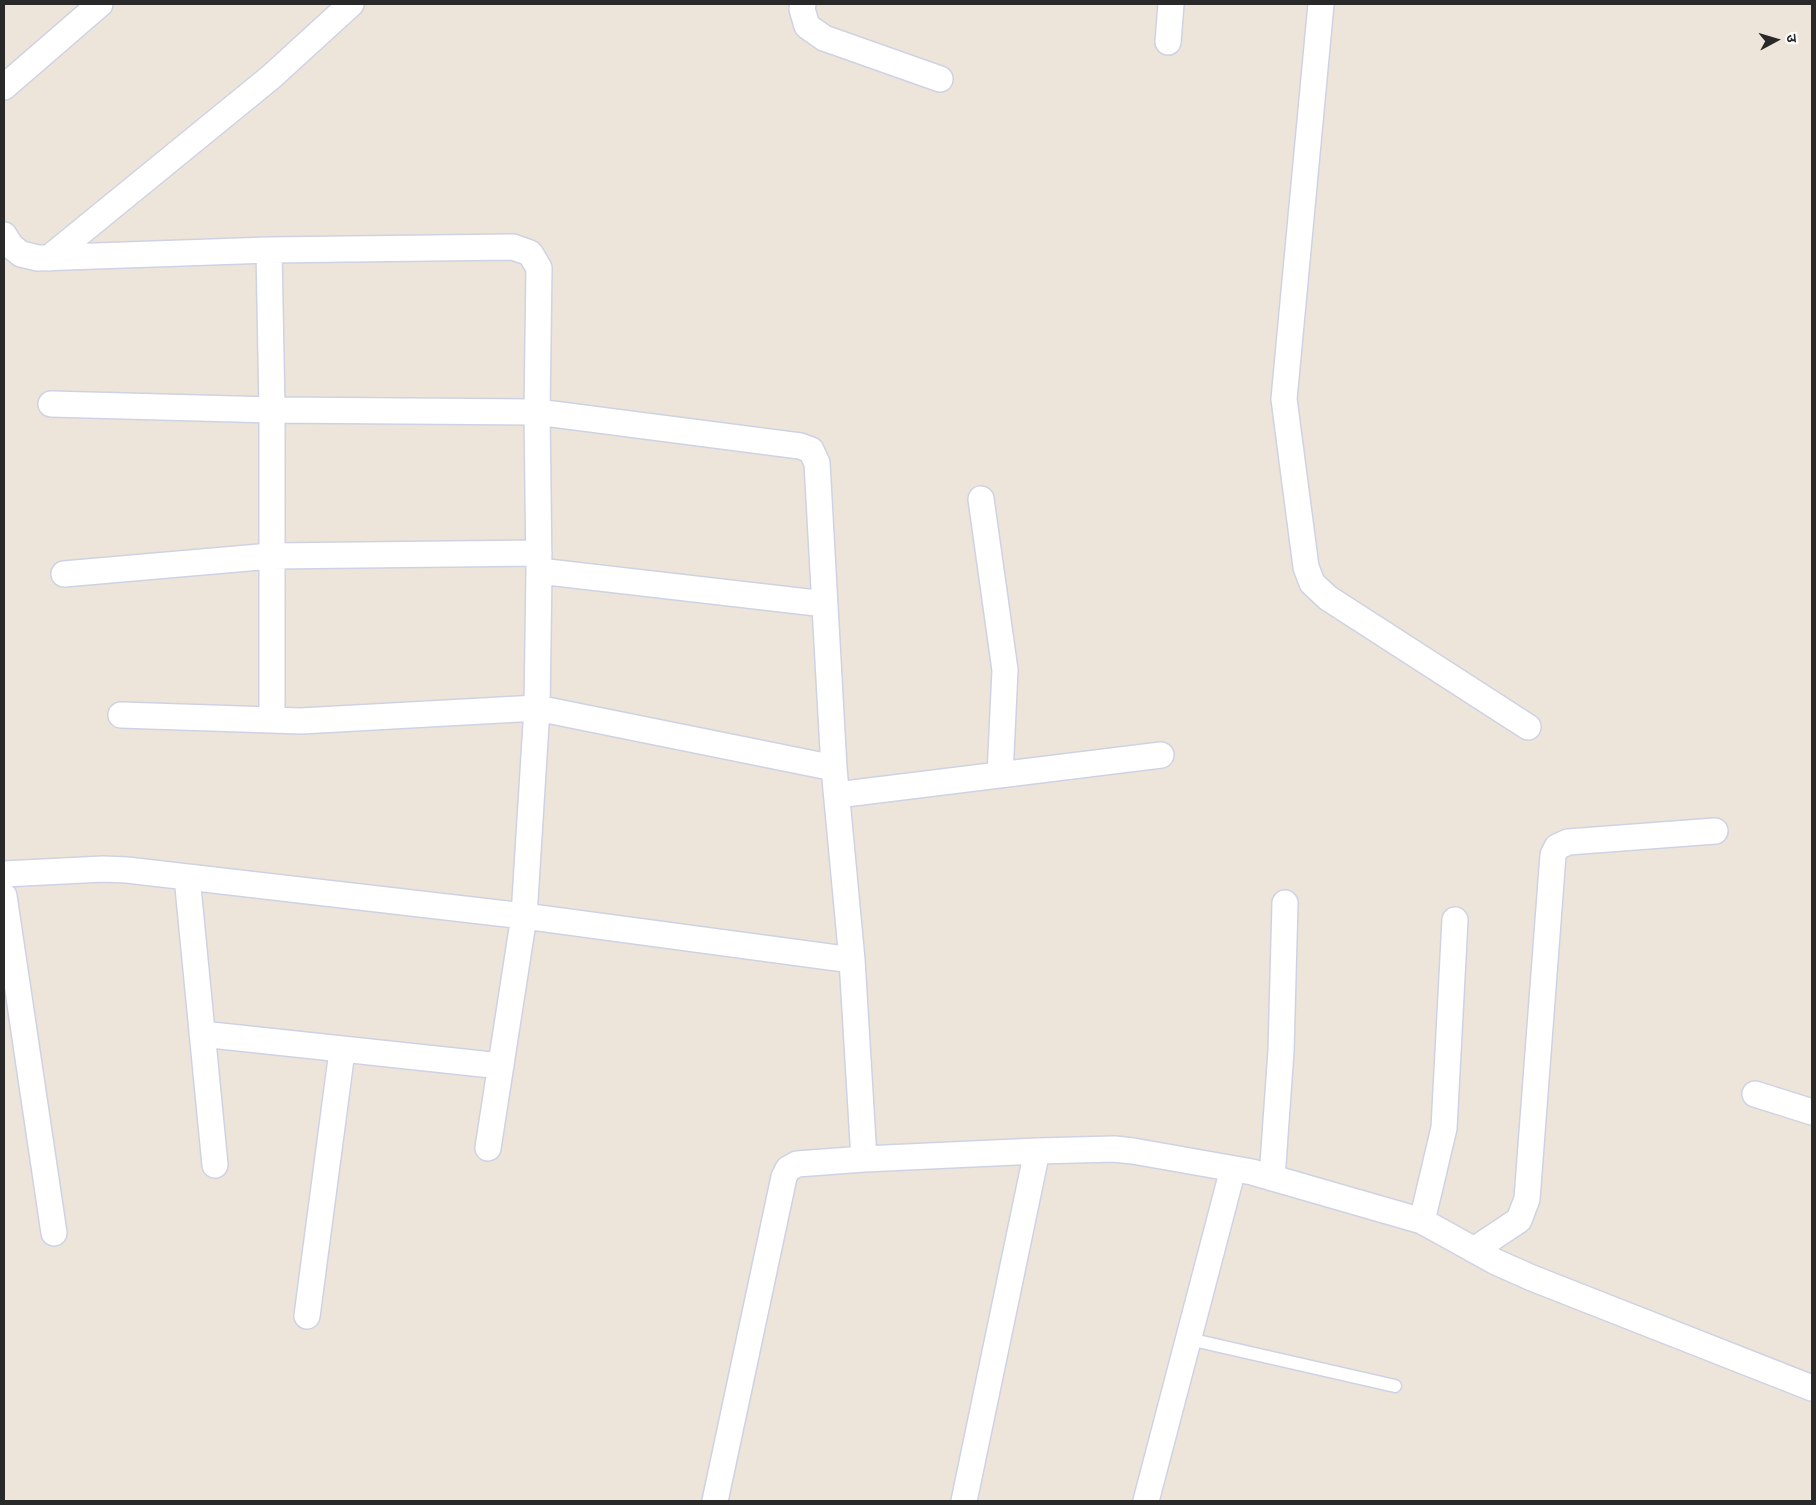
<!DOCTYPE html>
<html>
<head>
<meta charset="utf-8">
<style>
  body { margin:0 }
  #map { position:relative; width:1816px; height:1505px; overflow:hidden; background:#ede5d9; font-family:"Nunito Sans","Noto Sans Devanagari",sans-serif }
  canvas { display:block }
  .frame { position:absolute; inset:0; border:5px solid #292929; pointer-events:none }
  .north { position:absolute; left:1751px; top:15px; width:50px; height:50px; -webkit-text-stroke:4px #fff; paint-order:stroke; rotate:84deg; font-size:14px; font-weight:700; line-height:20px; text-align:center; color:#292929 }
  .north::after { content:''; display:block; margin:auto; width:18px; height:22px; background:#292929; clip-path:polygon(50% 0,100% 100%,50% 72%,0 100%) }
</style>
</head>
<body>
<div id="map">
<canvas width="1816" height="1505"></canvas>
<div class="frame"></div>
<div class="north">उ</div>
</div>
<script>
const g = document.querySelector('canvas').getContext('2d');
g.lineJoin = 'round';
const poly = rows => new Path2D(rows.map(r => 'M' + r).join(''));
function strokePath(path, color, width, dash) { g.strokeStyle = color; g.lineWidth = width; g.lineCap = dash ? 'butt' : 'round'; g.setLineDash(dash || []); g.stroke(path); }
const lane = poly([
  [1189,1339,1395,1386]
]);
const street = poly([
  [803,4,802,9,807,26,824,38,940,79],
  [1321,4,1284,399,1306,567,1312,583,1328,598,1528,727],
  [1168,42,1171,4],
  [4,87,100,4],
  [4,235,11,246,21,254,38,258,269,250,513,247,530,253,539,268,537,412,539,571,537,708,524,916,488,1148],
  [269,250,272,410,272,720],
  [49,258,271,77,351,4],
  [51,404,272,410,537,412,800,446,811,450,817,463,834,768,852,960,864,1159],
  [981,499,1005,670,1000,775],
  [539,571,825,604],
  [64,574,271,556,539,553],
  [121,715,301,721,537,708,834,768],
  [837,795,1161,755],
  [4,874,103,869,127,870,524,916,852,960],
  [187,877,215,1165],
  [4,896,54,1233],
  [202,1034,501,1066],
  [1755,1094,1812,1112],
  [1272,1178,1281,1051,1285,903],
  [1422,1221,1444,1128,1455,920],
  [1474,1250,1519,1220,1527,1199,1553,855,1557,847,1568,842,1715,831],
  [307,1316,342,1051],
  [715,1501,784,1177,788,1169,797,1164,864,1159,1037,1151,1114,1149,1133,1151,1252,1172,1422,1221,1496,1262,1532,1278,1812,1388],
  [964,1501,1037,1151],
  [1146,1501,1233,1169]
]);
strokePath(lane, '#cfd2e4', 15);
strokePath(street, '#cfd2e4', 28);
strokePath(lane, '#fff', 12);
strokePath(street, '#fff', 25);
</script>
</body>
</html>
